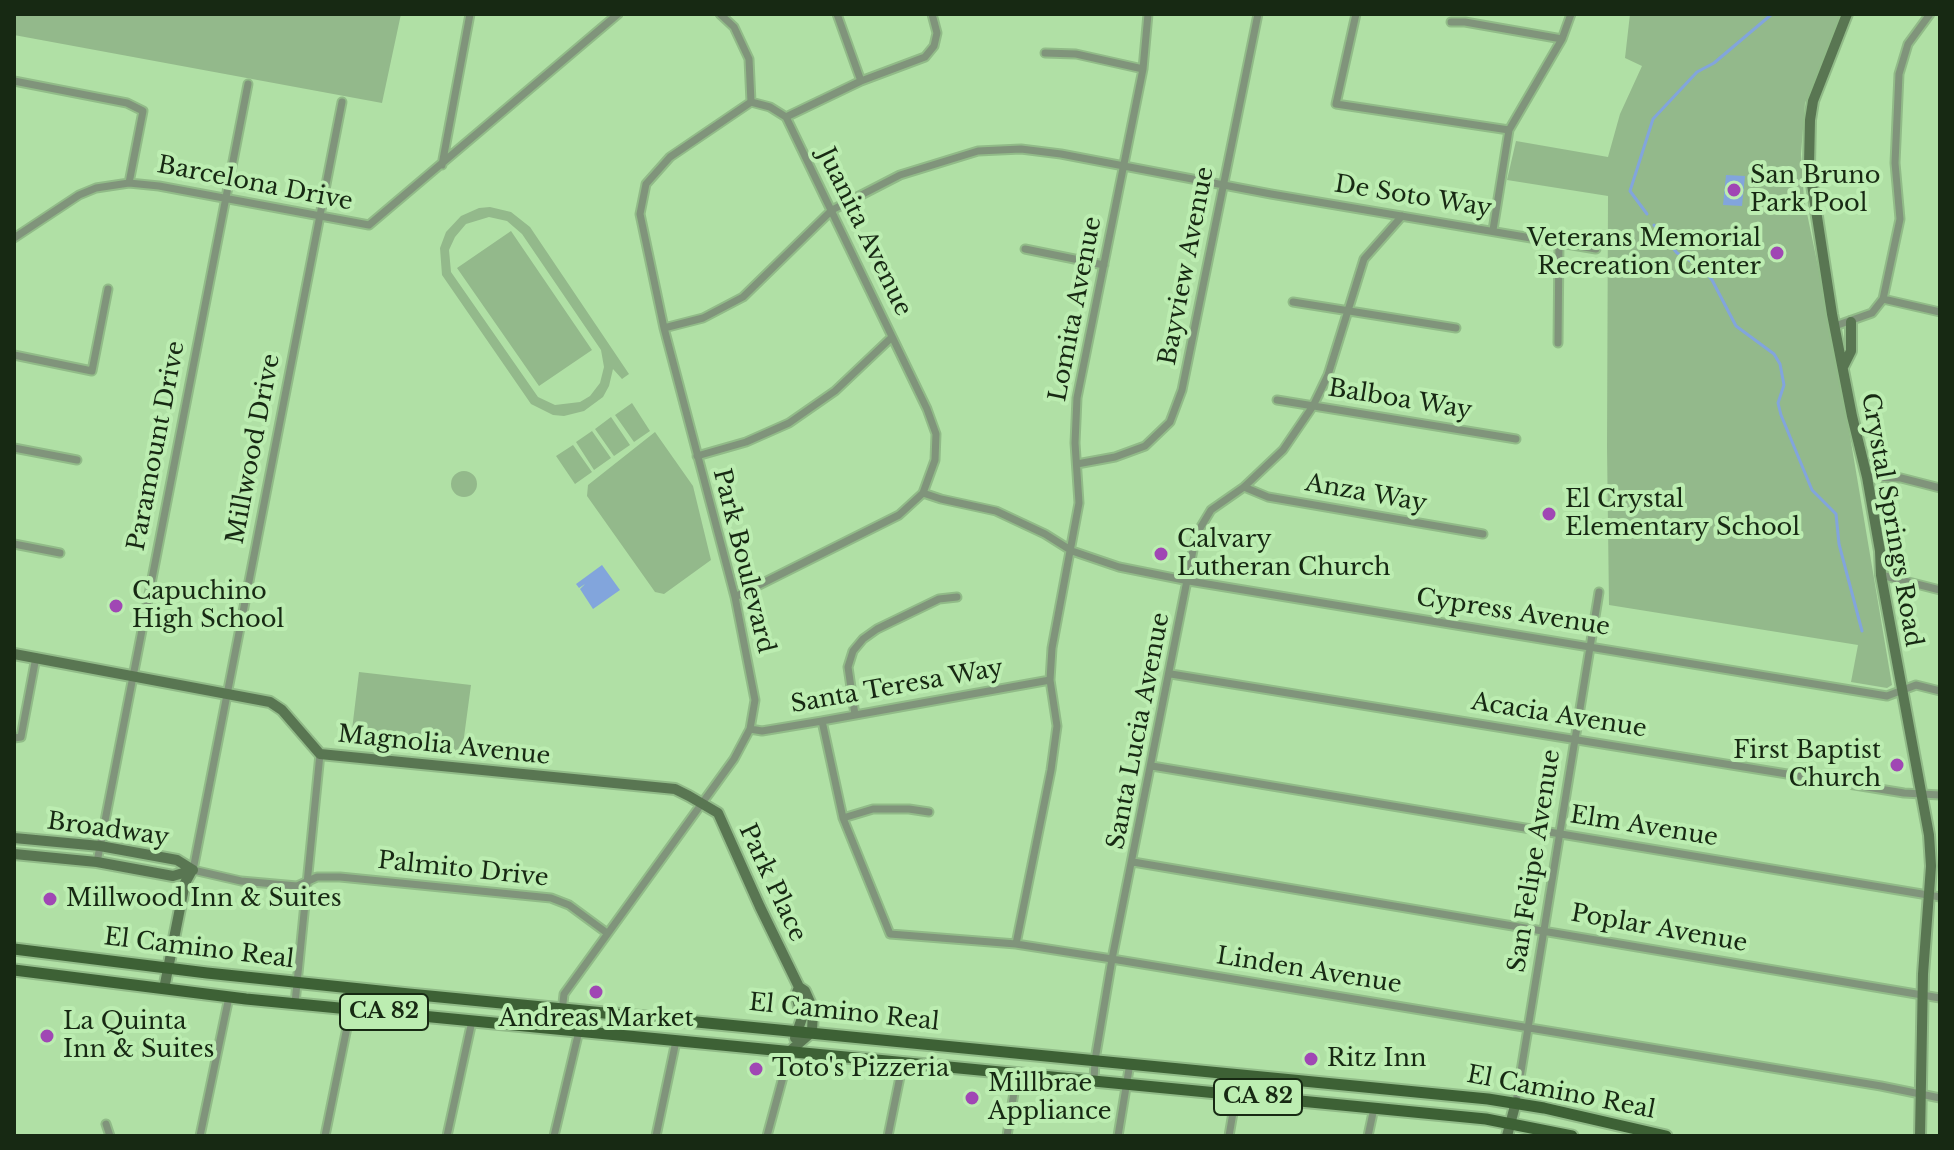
<!DOCTYPE html>
<html>
<head>
<meta charset="utf-8">
<style>
  body { margin:0 }
  #map { position:relative; width:1954px; height:1150px; overflow:hidden; background:#b0e0a5; font-family:"Libre Baskerville",serif }
  canvas { display:block }
  .frame { position:absolute; inset:0; border:16px solid #172913; pointer-events:none }
</style>
</head>
<body>
<div id="map">
<canvas width="1954" height="1150"></canvas>
<div class="frame"></div>
</div>
<script>
const g = document.querySelector('canvas').getContext('2d');
g.lineJoin = 'round';
function paint(path, color) { g.fillStyle = color; g.fill(path, 'evenodd'); }
const poly = rows => new Path2D(rows.map(r => 'M' + r).join(''));
function strokePath(path, color, width, dash) { g.strokeStyle = color; g.lineWidth = width; g.lineCap = dash ? 'butt' : 'round'; g.setLineDash(dash || []); g.stroke(path); }
function write(font, color, halo, rows, align = 'center') {
  g.font = font + ' "Libre Baskerville",serif'; g.lineWidth = 8; g.setLineDash([]); g.textBaseline = 'middle'; g.strokeStyle = halo; g.fillStyle = color; for (const [text, x, y, turn = 0] of rows) {
    g.save(); g.translate(x, y); g.rotate((+turn || 0) * Math.PI / 180); g.textAlign = isNaN(turn) ? turn : align; if (halo) g.strokeText(text, 0, 0); g.fillText(text, 0, 0); g.restore();
  }
}
paint(poly([
  [14,14,401,14,382,103,14,35],
  [1630,14,1846,14,1805,103,1801,154,1804,199,1836,353,1892,685,1887,688,1851,682,1858,645,1609,605,1607,447,1608,196,1507,180,1516,141,1608,157,1620,114,1642,66,1625,58],
  [490,207,511,212,530,227,629,374,622,379,613,369,609,386,603,397,584,411,564,416,553,415,531,404,442,275,440,248,446,232,461,216,479,208],
  [489,217,507,221,522,234,601,350,604,367,600,383,590,396,580,402,555,405,538,397,451,272,449,250,455,237,466,224],
  [511,231,592,350,539,386,457,268],
  [632,403,650,431,634,442,615,415],
  [611,417,630,445,614,456,595,429],
  [592,431,611,458,594,470,576,442],
  [655,432,693,486,711,560,664,594,655,592,587,496,588,485],
  [573,445,592,472,575,484,556,456],
  '451 484a13 13 0 1 1 26 0a13 13 0 1 1-26 0Z',
  [359,672,471,685,462,752,351,738]
]), '#93b98b');
paint(poly([
  [1726,175,1745,176,1742,206,1723,205],
  [602,565,620,590,593,609,580,589,585,584,579,588,576,584]
]), '#82a5dc');
strokePath(poly([
  [1647,214,1630,191,1653,119,1697,72,1714,63,1772,14],
  [1654,225,1677,253,1701,267,1712,280,1736,326,1774,354,1780,364,1784,385,1778,403,1781,415,1812,490,1836,514,1839,544,1862,631]
]), '#82a5dc', 3);
const street = poly([
  [720,14,734,27,749,59,751,102,770,107,786,117,927,409,936,434,935,460,923,493],
  [837,14,861,81],
  [1356,14,1336,104,1509,130],
  [1451,22,1465,22,1562,39],
  [1045,53,1076,54,1143,69],
  [14,81,127,103,143,111,129,183],
  [342,102,193,870,241,881,297,886,317,877,340,877,551,898,569,905,607,933],
  [786,117,861,81,925,57,934,46,937,33,932,14],
  [442,165,470,14],
  [1493,230,1509,130,1562,39,1571,14],
  [14,238,79,195,96,188,129,183,159,186,369,225,618,14],
  [1025,249,1104,265],
  [1883,299,1940,312],
  [1293,302,1456,328],
  [1835,326,1872,313,1883,299,1900,219,1895,163,1899,74,1908,44,1930,14],
  [664,328,703,318,743,297,832,210,900,175,978,151,1021,149,1061,154,1271,194,1596,249],
  [1558,343,1559,241],
  [14,355,92,371,108,289],
  [1277,400,1516,439],
  [14,448,77,460],
  [697,456,746,442,789,423,835,391,892,337],
  [1077,464,1115,457,1145,446,1170,422,1182,390,1258,14],
  [1867,477,1901,478,1940,488],
  [1244,487,1268,497,1483,534],
  [14,544,60,553],
  [1881,575,1940,590],
  [735,597,899,515,923,493,941,499,996,511,1045,534,1072,551,1119,567,1189,581,1887,696,1916,685,1940,691],
  [1171,674,1904,793,1940,795],
  [855,715,848,667,853,651,863,639,877,629,939,599,957,597],
  [822,721,843,818,890,934,1016,944,1112,959,1881,1086,1940,1098],
  [750,729,762,731,822,721,1050,680],
  [14,738,21,737,36,657],
  [1152,766,1940,897],
  [843,818,873,809,909,809,929,812],
  [97,862,248,84],
  [1133,862,1940,998],
  [1016,944,1051,770,1057,726,1050,680,1052,648,1079,503,1075,443,1077,398,1143,69,1148,14],
  [295,1003,320,754],
  [560,1029,564,994,734,759,750,729,755,700,735,597,664,328,640,214,646,184,670,157,751,102],
  [1094,1081,1095,1060,1112,959,1196,535,1211,510,1244,487,1283,450,1313,406,1328,375,1364,259,1402,216],
  [1516,1102,1599,592],
  [106,1124,110,1136],
  [200,1136,229,997],
  [325,1136,355,988],
  [447,1136,472,1021],
  [554,1136,579,1031,564,1010],
  [656,1136,676,1041],
  [767,1136,790,1051],
  [888,1136,903,1062],
  [1007,1136,1017,1074],
  [1118,1136,1130,1063],
  [1229,1136,1236,1095],
  [1368,1136,1374,1108]
]);
const secondary = poly([
  [1847,14,1813,101,1810,120,1809,165,1832,314,1852,416,1867,477,1880,551,1881,575,1929,835,1931,866,1923,974,1920,1136],
  [1843,367,1851,351,1851,322],
  [14,654,270,702,282,710,320,754,675,789,689,796,718,813,760,907,799,987,805,991,813,1009,812,1032,790,1051],
  [14,838,100,846,177,860,193,870],
  [14,854,97,862,173,876,193,870],
  [164,989,185,883,191,872],
  [795,1038,802,1018,796,995,799,987],
  [1507,1136,1516,1102]
]);
const primary = poly([
  [14,949,207,973,409,994,1488,1099,1544,1108,1666,1136],
  [14,970,246,999,1486,1119,1572,1136]
]);
strokePath(street, '#91bb88', 11);
strokePath(secondary, '#91bb88', 14);
strokePath(primary, '#91bb88', 15);
strokePath(street, '#80947b', 7);
strokePath(secondary, '#597652', 10);
strokePath(primary, '#3d6135', 11);
for (const [x, y, r, color] of [
  [1734,190,8,"#a047b4"],
  [1777,253,8,"#a047b4"],
  [1549,514,8,"#a047b4"],
  [1161,554,8,"#a047b4"],
  [116,606,8,"#a047b4"],
  [1897,765,8,"#a047b4"],
  [50,899,8,"#a047b4"],
  [596,992,8,"#a047b4"],
  [47,1036,8,"#a047b4"],
  [1311,1059,8,"#a047b4"],
  [756,1069,8,"#a047b4"],
  [972,1098,8,"#a047b4"]
]) { const dot = new Path2D(); dot.arc(x, y, r, 0, 2 * Math.PI); g.fillStyle = color; g.fill(dot); strokePath(dot, '#bcedb1', 3); }
for (const [x, y, w] of [
  [384,1012,88],
  [1258,1097,88]
]) { const box = new Path2D(); box.roundRect(x - w / 2, y - 18, w, 36, 6); g.fillStyle = '#bcedb1'; g.fill(box); strokePath(box, '#172913', 2); }
write('bold 22px', '#172913', null, [
  ["CA 82",384,1012],
  ["CA 82",1258,1097]
]);
write('24px', '#172913', '#bcedb1', [
  ["San Bruno",1750,176],
  ["Park Pool",1750,204],
  ["Veterans Memorial",1761,239,"right"],
  ["Recreation Center",1761,267,"right"],
  ["El Crystal",1565,500],
  ["Elementary School",1565,528],
  ["Calvary",1177,540],
  ["Lutheran Church",1177,568],
  ["Capuchino",132,592],
  ["High School",132,620],
  ["First Baptist",1881,751,"right"],
  ["Church",1881,779,"right"],
  ["Millwood Inn & Suites",66,899],
  ["Andreas Market",596,1019,"center"],
  ["La Quinta",63,1022],
  ["Inn & Suites",63,1050],
  ["Ritz Inn",1327,1059],
  ["Toto's Pizzeria",772,1069],
  ["Millbrae",988,1084],
  ["Appliance",988,1112]
], 'left');
write('24px', '#172913', '#bcedb1', [
  ["Barcelona Drive",255,184,11],
  ["De Soto Way",1413,197,9],
  ["Juanita Avenue",864,232,64],
  ["Bayview Avenue",1187,266,-79],
  ["Lomita Avenue",1076,309,-79],
  ["Balboa Way",1400,400,9],
  ["Paramount Drive",157,446,-79],
  ["Millwood Drive",254,449,-79],
  ["Anza Way",1366,494,10],
  ["Crystal Springs Road",1891,520,80],
  ["Park Boulevard",743,561,76],
  ["Cypress Avenue",1513,613,9],
  ["Santa Teresa Way",897,687,-10],
  ["Acacia Avenue",1559,716,9],
  ["Santa Lucia Avenue",1139,731,-79],
  ["Magnolia Avenue",444,746,6],
  ["Elm Avenue",1644,827,9],
  ["Broadway",108,830,8],
  ["San Felipe Avenue",1535,861,-81],
  ["Palmito Drive",463,870,6],
  ["Park Place",772,883,65],
  ["Poplar Avenue",1659,929,10],
  ["El Camino Real",199,949,7],
  ["Linden Avenue",1309,971,9],
  ["El Camino Real",844,1013,6],
  ["El Camino Real",1561,1093,11]
]);
</script>
</body>
</html>
